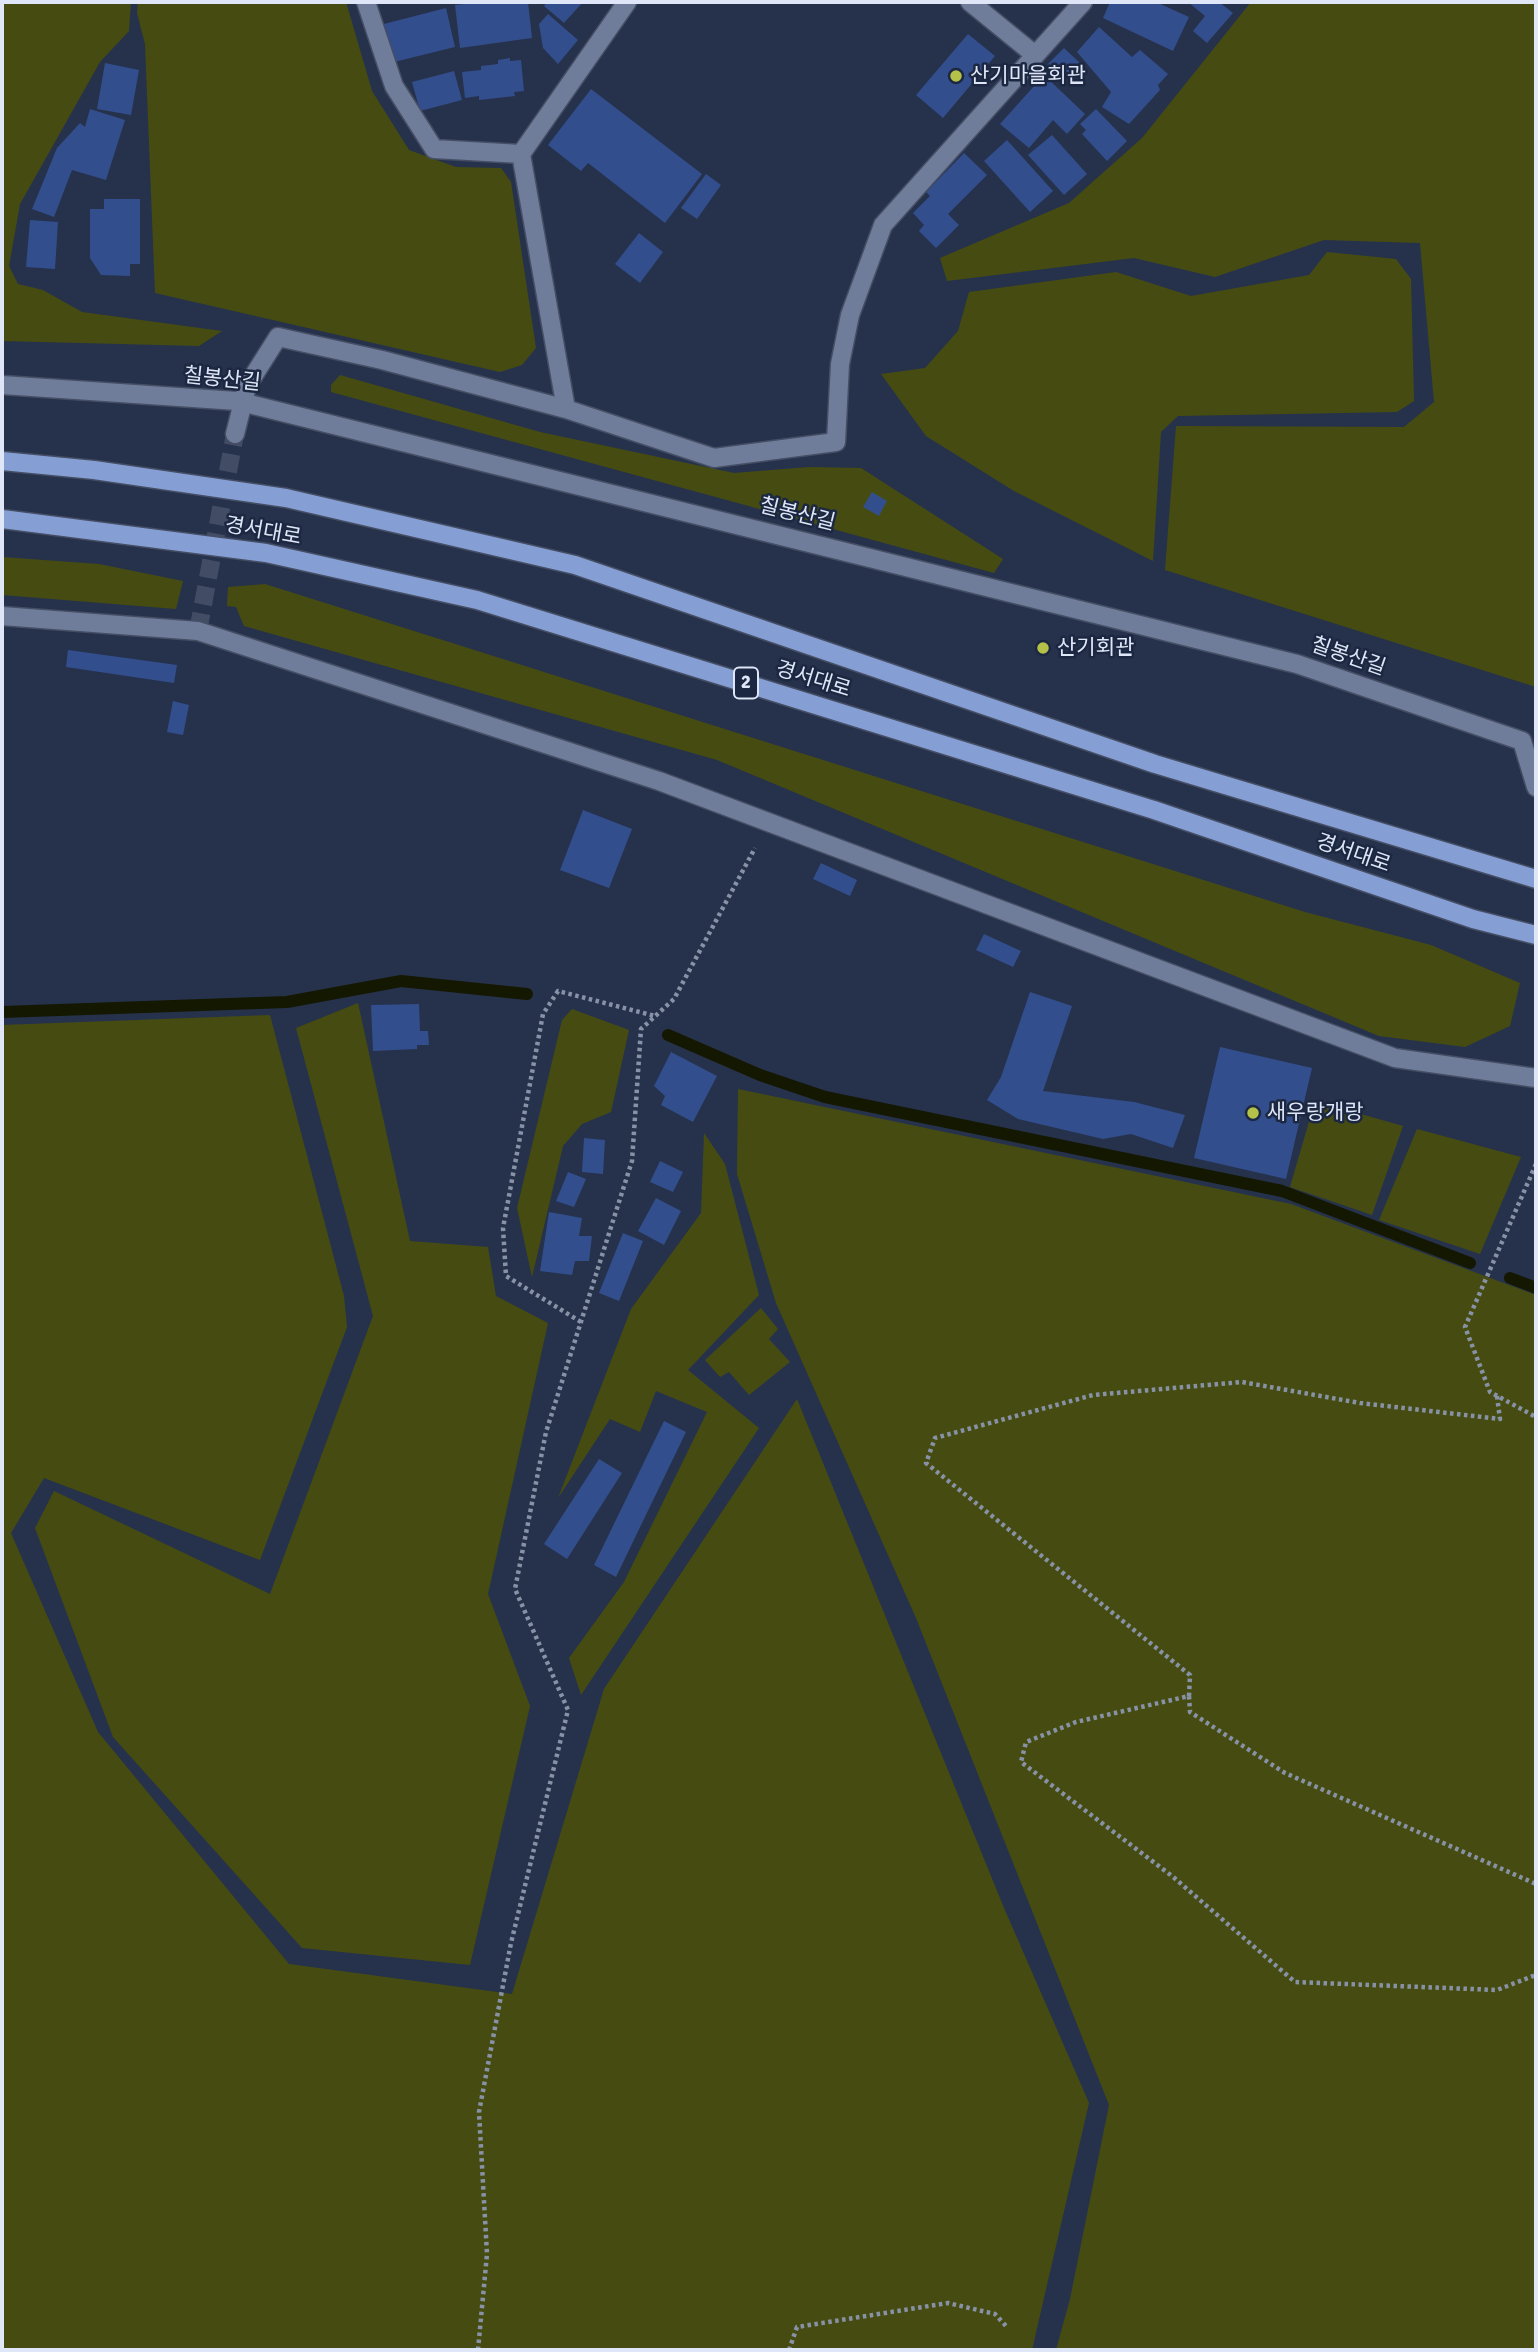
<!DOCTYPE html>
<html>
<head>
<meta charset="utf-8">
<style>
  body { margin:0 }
  #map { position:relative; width:1538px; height:2352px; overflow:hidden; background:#26324b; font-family:Signika,sans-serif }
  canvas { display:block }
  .frame { position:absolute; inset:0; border:4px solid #dee6f7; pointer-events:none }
</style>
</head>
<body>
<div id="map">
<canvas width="1538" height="2352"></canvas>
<div class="frame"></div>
</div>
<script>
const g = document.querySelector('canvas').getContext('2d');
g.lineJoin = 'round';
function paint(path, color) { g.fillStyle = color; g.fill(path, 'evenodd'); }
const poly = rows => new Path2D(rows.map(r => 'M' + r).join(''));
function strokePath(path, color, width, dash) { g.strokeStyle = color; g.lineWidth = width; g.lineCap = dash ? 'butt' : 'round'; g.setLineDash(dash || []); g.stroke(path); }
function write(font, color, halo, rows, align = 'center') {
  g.font = font + ' Signika,"Noto Sans KR",sans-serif'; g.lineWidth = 5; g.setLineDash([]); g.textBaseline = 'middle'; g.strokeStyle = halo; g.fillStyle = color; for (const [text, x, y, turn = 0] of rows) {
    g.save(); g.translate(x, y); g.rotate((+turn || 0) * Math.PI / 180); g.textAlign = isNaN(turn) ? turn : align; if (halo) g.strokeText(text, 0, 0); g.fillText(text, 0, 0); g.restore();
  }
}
paint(poly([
  [2,2,131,2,129,31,100,62,20,204,9,266,18,284,43,290,82,312,222,331,199,346,2,341],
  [138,2,346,2,372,91,409,150,456,167,501,168,511,182,536,348,522,365,500,372,155,293,145,44,137,13],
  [1251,2,1536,2,1536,687,1165,570,1176,426,1404,427,1434,402,1420,243,1324,240,1215,277,1134,258,947,281,940,258,1069,203,1142,138],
  [1327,252,1396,259,1411,279,1414,401,1397,412,1178,416,1161,432,1153,561,1014,491,926,436,881,374,925,368,958,331,969,292,1116,272,1191,296,1309,275],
  [340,375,540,432,734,473,809,467,861,468,1003,559,994,573,331,392,331,385],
  [2,557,99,564,183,581,176,609,2,595],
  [265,584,1305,912,1431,945,1520,983,1510,1026,1465,1047,1379,1036,717,760,244,626,236,607,227,606,228,587],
  [358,1003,410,1241,488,1247,496,1296,548,1323,488,1594,530,1706,470,1965,302,1948,113,1737,35,1528,54,1491,270,1594,373,1316,296,1028],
  [572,1009,629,1030,611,1112,582,1124,563,1146,532,1277,517,1208,562,1020],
  [270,1015,344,1296,347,1327,260,1560,44,1478,11,1533,98,1732,289,1964,512,1994,604,1689,797,1399,1004,1908,1089,2103,1032,2350,2,2350,2,1025],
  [738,1089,1291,1204,1536,1295,1536,2350,1056,2350,1070,2299,1109,2105,916,1618,776,1303,737,1174],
  [1315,1101,1403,1126,1372,1215,1290,1187],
  [1417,1129,1521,1157,1480,1254,1379,1220],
  [704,1133,725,1164,759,1295,688,1370,759,1428,581,1695,569,1658,624,1582,707,1412,656,1391,640,1432,610,1419,558,1498,631,1309,701,1213],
  [761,1308,778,1329,769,1339,790,1362,749,1395,729,1372,720,1377,705,1360]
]), '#464c11');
strokePath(poly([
  [2,1012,287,1002,401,981,527,994],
  [668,1035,760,1075,825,1097,1282,1191,1470,1263],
  [1510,1278,1536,1288]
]), '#151801', 12);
paint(poly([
  [482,2,528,2,532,38,460,48,455,5],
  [547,2,583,2,564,23,544,6],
  [1110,2,1156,2,1189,17,1173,51,1103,18],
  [1188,2,1219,2,1233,13,1207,43,1193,31,1205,16],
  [446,8,455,47,394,62,384,24],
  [548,14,578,40,558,64,543,48,539,24],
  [1099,27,1132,57,1140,50,1168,74,1158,85,1160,90,1129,124,1102,107,1111,92,1077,52],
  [968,34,995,56,943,118,916,95],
  [1064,48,1080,63,1061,82,1045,67],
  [510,58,510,61,521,60,524,91,514,92,515,96,479,100,479,96,465,98,462,72,481,70,481,66,498,64,498,60],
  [105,63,139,70,131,115,97,109],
  [454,71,462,100,420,111,412,82],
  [1044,75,1085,114,1067,134,1053,120,1029,148,1000,124],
  [591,89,702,174,665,223,588,163,581,171,548,145],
  [90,109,125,120,106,180,72,170,54,217,32,209,57,148,80,123,85,127],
  [1096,109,1127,141,1107,161,1082,134,1086,130,1080,124],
  [1052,135,1087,174,1064,195,1028,155],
  [1007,140,1053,191,1030,212,984,161],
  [964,153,987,175,948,214,959,225,936,248,919,231,924,225,913,213,930,196,926,192],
  [706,174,721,185,697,219,681,208],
  [104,199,140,199,140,264,130,264,130,276,101,275,90,258,90,209,104,209],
  [30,220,58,222,55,269,26,267],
  [639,233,663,252,640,283,615,264],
  [872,492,887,501,879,516,863,507],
  [68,650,177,665,174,683,66,667],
  [173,701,189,705,183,735,167,732],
  [583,810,632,829,609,888,560,870],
  [821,863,857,880,850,896,813,879],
  [984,934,1021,951,1013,967,976,950],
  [1030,992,1072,1006,1043,1091,1134,1102,1185,1115,1173,1148,1131,1134,1103,1139,1018,1119,987,1100,1001,1077],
  [419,1004,420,1031,428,1031,429,1045,417,1045,417,1049,373,1051,371,1005],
  [1220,1047,1312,1068,1286,1179,1194,1158],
  [671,1052,717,1076,693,1122,661,1105,665,1096,654,1086],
  [584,1138,605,1140,603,1174,582,1172],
  [660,1161,683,1172,673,1192,650,1182],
  [568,1172,586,1179,574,1207,556,1201],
  [656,1198,681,1211,664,1245,638,1231],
  [549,1212,582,1218,579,1236,592,1236,589,1261,575,1261,572,1275,540,1271],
  [623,1233,643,1241,619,1301,599,1293],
  [664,1421,686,1432,616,1577,594,1565],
  [599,1459,622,1473,567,1559,544,1544]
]), '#334e8c');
strokePath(poly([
  [198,631,235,434]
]), '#424d65', 18, [18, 9]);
const minor = poly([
  [366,2,394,86,434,149,521,154],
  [970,2,1035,55],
  [2,385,237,401,1297,664,1522,741,1536,787],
  [566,409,714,458,836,442,840,364,850,315,883,225,1083,2],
  [235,434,247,386,278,337,382,360,566,409,521,154,627,2],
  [2,616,198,631,659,781,1395,1058,1536,1078]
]);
const major = poly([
  [2,461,94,470,286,498,575,565,1155,764,1536,879],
  [2,519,266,553,477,600,1154,810,1473,919,1536,935]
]);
strokePath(minor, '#454e64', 21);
strokePath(major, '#454e64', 21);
strokePath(poly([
  [1536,1164,1465,1327,1490,1392,1536,1417],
  [581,1322,506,1276,503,1228,543,1014,558,991,655,1016],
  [1497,1396,1500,1419,1360,1403,1242,1382,1093,1395,935,1438,926,1463,1190,1675,1189,1696,1076,1722,1026,1742,1021,1762,1172,1876,1295,1982,1497,1990,1536,1975],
  [1189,1696,1190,1712,1285,1773,1536,1884],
  [478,2350,487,2254,479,2112,511,1943,568,1710,515,1589,546,1432,632,1161,641,1029,674,999,755,848],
  [789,2350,797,2327,948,2303,995,2314,1006,2326]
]), '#8892a7', 4.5, [3.5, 3.5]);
strokePath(minor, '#6f7d9b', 18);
strokePath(major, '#859fd5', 18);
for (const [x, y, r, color] of [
  [956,76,7,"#b4c24a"],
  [1043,648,7,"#b4c24a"],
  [1253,1113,7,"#b4c24a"]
]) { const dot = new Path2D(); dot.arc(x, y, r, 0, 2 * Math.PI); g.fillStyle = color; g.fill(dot); strokePath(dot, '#1c2841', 2.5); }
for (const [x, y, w] of [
  [746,683,24]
]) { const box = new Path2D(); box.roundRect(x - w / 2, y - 15.5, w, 31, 5); g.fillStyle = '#1c2841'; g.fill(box); strokePath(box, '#dee6f7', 2); }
write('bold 19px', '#dee6f7', null, [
  ["2",746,683]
]);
write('21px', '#dee6f7', '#1c2841', [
  ["산기마을회관",970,76],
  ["산기회관",1057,648],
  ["새우랑개랑",1267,1113]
], 'left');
write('21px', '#dee6f7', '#1c2841', [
  ["칠봉산길",222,380,6],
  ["칠봉산길",797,515,14],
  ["경서대로",263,532,10],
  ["칠봉산길",1348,657,19],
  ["경서대로",813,680,17],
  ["경서대로",1353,854,19]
]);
</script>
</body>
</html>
